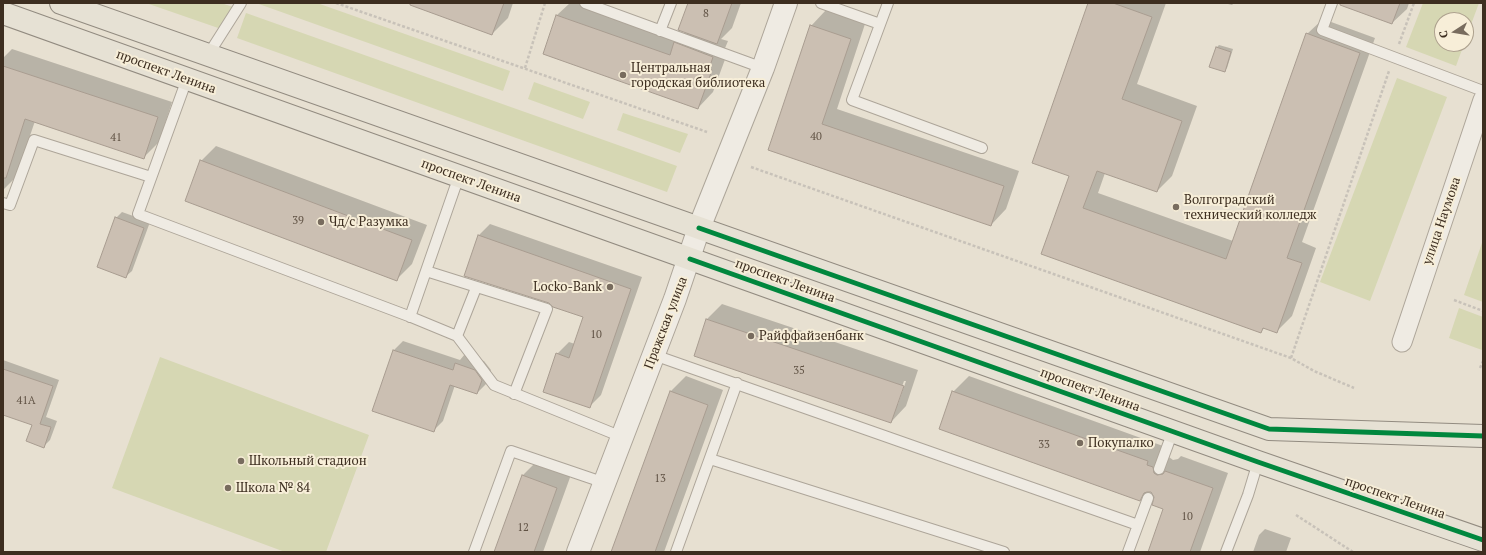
<!DOCTYPE html>
<html>
<head>
<meta charset="utf-8">
<style>
  body { margin:0 }
  #map { position:relative; width:1486px; height:555px; overflow:hidden; background:#e7e0d1; font-family:"PT Serif",serif }
  canvas { display:block }
  .frame { position:absolute; inset:0; border:4px solid #3d2e20; pointer-events:none }
  .north { position:absolute; left:1434px; top:12px; width:40px; height:40px; box-sizing:border-box; background:#f7eed8; border:1px solid #ada18e; border-radius:50%; rotate:258deg; font-size:11px; font-weight:700; line-height:16px; text-align:center; color:#3d2e20 }
  .north::after { content:''; display:block; margin:auto; width:14px; height:18px; background:#786c5e; clip-path:polygon(50% 0,100% 100%,50% 72%,0 100%) }
</style>
</head>
<body>
<div id="map">
<canvas width="1486" height="555"></canvas>
<div class="frame"></div>
<div class="north">С</div>
</div>
<script>
const g = document.querySelector('canvas').getContext('2d');
g.lineJoin = 'round';
function paint(path, color) { g.fillStyle = color; g.fill(path, 'evenodd'); }
const poly = rows => new Path2D(rows.map(r => 'M' + r).join(''));
function strokePath(path, color, width, dash) { g.strokeStyle = color; g.lineWidth = width; g.lineCap = dash ? 'butt' : 'round'; g.setLineDash(dash || []); g.stroke(path); }
function write(font, color, halo, rows, align = 'center') {
  g.font = font + ' "PT Serif",serif'; g.lineWidth = 4; g.setLineDash([]); g.textBaseline = 'middle'; g.strokeStyle = halo; g.fillStyle = color; for (const [text, x, y, turn = 0] of rows) {
    g.save(); g.translate(x, y); g.rotate((+turn || 0) * Math.PI / 180); g.textAlign = isNaN(turn) ? turn : align; if (halo) g.strokeText(text, 0, 0); g.fillText(text, 0, 0); g.restore();
  }
}
paint(poly([
  [146,3,221,3,233,7,224,30],
  [256,3,317,3,510,71,503,91],
  [1423,3,1479,3,1466,38,1466,20,1442,20,1442,44,1464,44,1456,66,1406,47],
  [246,13,677,166,667,192,237,38],
  [1397,78,1447,97,1370,301,1320,282],
  [534,82,590,102,583,119,528,99],
  [623,113,688,134,680,153,617,130],
  [1483,240,1483,302,1464,295],
  [1459,308,1483,317,1482,350,1449,338],
  [160,357,369,435,326,552,285,552,112,488]
]), '#d6d7b3');
paint(poly([
  [407,3,513,3,508,18,492,34],
  [570,3,581,3,680,38,686,32,689,3,741,3,732,28,721,39,728,41,723,53,727,54,713,92,698,108,544,53,557,15],
  [1089,3,1166,3,1137,84,1197,106,1172,176,1157,191,1105,173,1098,193,1233,241,1307,34,1323,19,1375,38,1302,242,1316,248,1292,316,1277,331,1265,327,1261,332,1042,253,1070,176],
  [1224,3,1234,3,1232,5],
  [1340,3,1409,3,1407,9,1392,23],
  [826,10,865,24,837,109,1019,171,1006,209,991,225,769,149,811,26],
  [1219,45,1233,49,1227,68,1224,71,1216,48],
  [12,49,172,102,159,142,144,157,35,121,16,177,3,190,3,58],
  [216,146,427,225,412,264,396,280,201,161],
  [122,212,150,222,132,271,125,277,116,218],
  [490,224,642,277,601,395,589,407,557,354,569,342,575,344,584,316,478,236],
  [722,304,918,370,906,406,891,422,707,319],
  [904,381,906,381,898,404,896,404],
  [403,341,460,360,465,354,484,361,491,370,486,384,477,393,455,385,443,421,433,431,373,410,394,350],
  [3,360,59,380,46,417,57,421,50,440,44,446,33,425,3,414],
  [686,376,723,390,664,552,612,552,670,392],
  [969,376,1163,446,1168,452,1169,457,1173,460,1178,459,1181,456,1228,473,1200,552,1149,552,1165,509,1153,493,1148,491,1140,500,953,392],
  [538,460,572,472,543,552,495,552,523,475],
  [1265,529,1291,538,1286,552,1253,552,1259,535]
]), '#0003');
const building = poly([
  [410,3,504,3,492,35,410,5,410,3],
  [688,3,732,3,717,44,678,30,688,3],
  [1088,3,1113,3,1152,17,1122,99,1182,121,1157,192,1097,171,1083,208,1226,259,1306,33,1360,53,1287,258,1302,263,1277,333,1263,328,1261,333,1041,254,1069,176,1032,163,1088,3],
  [1340,3,1400,3,1392,24,1340,5,1340,3],
  [556,15,670,55,674,42,713,57,709,69,712,70,698,109,543,54,556,15],
  [810,25,851,39,822,124,1004,186,991,226,768,150,810,25],
  [1216,47,1231,52,1225,72,1209,67,1216,47],
  [3,66,158,117,144,159,25,119,6,178,3,178,3,66],
  [200,160,412,240,397,281,185,201,200,160],
  [115,217,144,228,126,278,97,267,115,217],
  [478,235,631,289,590,408,543,392,556,353,569,358,583,317,553,307,549,303,464,276,478,235],
  [706,319,904,386,891,423,694,356,706,319],
  [393,350,453,370,455,363,475,370,482,380,477,394,450,385,434,432,372,411,393,350],
  [3,369,53,386,40,424,51,427,44,448,26,441,32,425,3,415,3,369],
  [670,391,708,405,655,552,611,552,670,391],
  [952,391,1148,461,1147,465,1153,467,1154,473,1157,475,1163,474,1165,471,1213,488,1190,552,1148,552,1163,509,1152,505,1154,497,1151,492,1147,492,1144,493,1140,501,939,429,952,391],
  [522,475,557,488,534,552,494,552,522,475]
]);
paint(building, '#cbbfb2');
strokePath(building, '#a89c90', 1);
const service = poly([
  [585,3,763,68],
  [821,3,880,24],
  [888,3,852,100,982,148],
  [1332,3,1322,30,1483,91],
  [660,31,671,3],
  [208,55,241,3],
  [187,79,138,214,411,317,457,336,494,385,622,437],
  [459,176,426,271,547,309,514,394],
  [3,203,10,205,34,140,151,177],
  [410,317,426,271],
  [457,336,476,288],
  [654,355,1138,525],
  [710,459,1004,552],
  [1159,469,1173,431],
  [474,552,511,451,605,483],
  [676,552,737,383],
  [1128,552,1148,498],
  [1226,552,1248,495,1258,462]
]);
const minor = poly([
  [1402,342,1483,100]
]);
const tertiary = poly([
  [578,552,675,299,699,228,763,68,786,3]
]);
const primary = poly([
  [61,3,1269,429,1483,436],
  [3,13,1258,462,1483,540]
]);
strokePath(service, '#ada599', 12);
strokePath(minor, '#ada599', 21);
strokePath(tertiary, '#ada599', 24);
strokePath(primary, '#928b80', 24);
strokePath(poly([
  [336,3,707,132],
  [1399,44,1414,3],
  [525,68,545,3],
  [751,167,1291,358,1314,371,1354,388],
  [1454,300,1483,311],
  [1291,358,1389,71],
  [1480,368,1483,361],
  [1296,515,1353,552]
]), '#c8c2b9', 2.5, [3, 2]);
strokePath(service, '#efebe3', 10);
strokePath(minor, '#efebe3', 19);
strokePath(tertiary, '#efebe3', 22);
strokePath(primary, '#e6e1d4', 22);
strokePath(poly([
  [699,228,1269,429,1483,436],
  [690,259,1258,462,1483,540]
]), '#00873e', 5);
for (const [x, y, r, color] of [
  [623,75,4,"#786c5e"],
  [1176,207,4,"#786c5e"],
  [321,222,4,"#786c5e"],
  [610,287,4,"#786c5e"],
  [751,336,4,"#786c5e"],
  [1080,443,4,"#786c5e"],
  [241,461,4,"#786c5e"],
  [228,488,4,"#786c5e"]
]) { const dot = new Path2D(); dot.arc(x, y, r, 0, 2 * Math.PI); g.fillStyle = color; g.fill(dot); strokePath(dot, '#f7eed8', 1.5); }
write('11px', '#605244', null, [
  ["8",706,14],
  ["40",816,137],
  ["41",116,138],
  ["39",298,221],
  ["10",596,335],
  ["35",799,371],
  ["41А",26,401],
  ["33",1044,445],
  ["13",660,479],
  ["10",1187,517],
  ["12",523,528]
]);
write('13px', '#3d2e20', '#f7eed8', [
  ["Центральная",631,68],
  ["городская библиотека",631,83],
  ["Волгоградский",1184,200],
  ["технический колледж",1184,215],
  ["Чд/с Разумка",329,222],
  ["Locko-Bank",602,287,"right"],
  ["Райффайзенбанк",759,336],
  ["Покупалко",1088,443],
  ["Школьный стадион",249,461],
  ["Школа № 84",236,488]
], 'left');
write('13px', '#3d2e20', '#f7eed8', [
  ["проспект Ленина",166,72,20],
  ["проспект Ленина",471,181,20],
  ["улица Наумова",1442,221,-71],
  ["проспект Ленина",785,281,20],
  ["Пражская улица",666,323,-69],
  ["проспект Ленина",1090,390,20],
  ["проспект Ленина",1395,498,19]
]);
</script>
</body>
</html>
